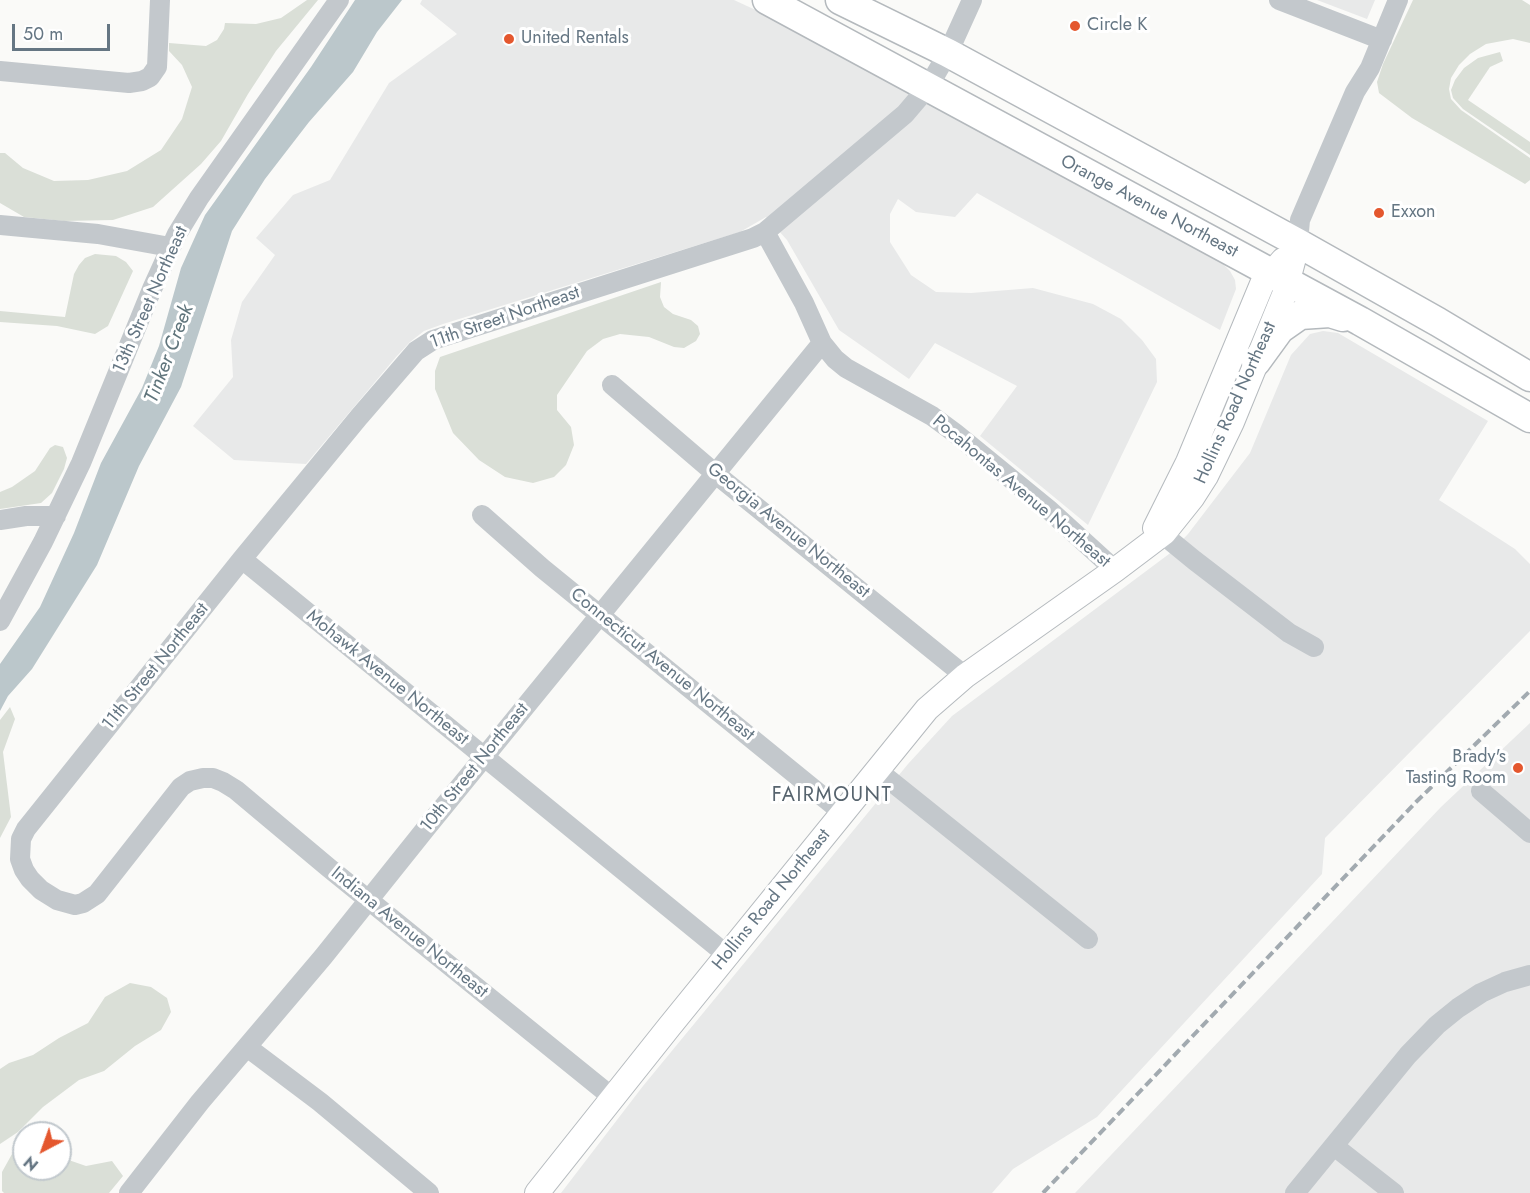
<!DOCTYPE html>
<html>
<head>
<meta charset="utf-8">
<style>
  body { margin:0 }
  #map { position:relative; width:1530px; height:1193px; overflow:hidden; background:#fafaf8; font-family:Jost,sans-serif }
  canvas { display:block }
  .north { position:absolute; left:12px; top:1121px; width:60px; height:60px; box-sizing:border-box; background:#fff; border:2px solid #c1c8cd; border-radius:50%; rotate:221deg; font-size:16px; font-weight:700; line-height:24px; text-align:center; color:#657683 }
  .north::after { content:''; display:block; margin:auto; width:21px; height:27px; background:#e4572e; clip-path:polygon(50% 0,100% 100%,50% 72%,0 100%) }
  .scale { position:absolute; left:12px; top:24px; width:98px; height:27px; box-sizing:border-box; border:3px solid #657683; border-top:0; padding-left:8px; font-size:18px; line-height:21px; white-space:nowrap; color:#657683; -webkit-text-stroke:4px #fff; paint-order:stroke }
</style>
</head>
<body>
<div id="map">
<canvas width="1530" height="1193"></canvas>
<div class="north">N</div>
<div class="scale">50 m</div>
</div>
<script>
const g = document.querySelector('canvas').getContext('2d');
g.lineJoin = 'round';
function paint(path, color) { g.fillStyle = color; g.fill(path, 'evenodd'); }
const poly = rows => new Path2D(rows.map(r => 'M' + r).join(''));
function strokePath(path, color, width, dash) { g.strokeStyle = color; g.lineWidth = width; g.lineCap = dash ? 'butt' : 'round'; g.setLineDash(dash || []); g.stroke(path); }
function write(font, color, halo, rows, align = 'center') {
  g.font = font + ' Jost,sans-serif'; g.lineWidth = 6; g.setLineDash([]); g.textBaseline = 'middle'; g.strokeStyle = halo; g.fillStyle = color; for (const [text, x, y, turn = 0] of rows) {
    g.save(); g.translate(x, y); g.rotate((+turn || 0) * Math.PI / 180); g.textAlign = isNaN(turn) ? turn : align; if (halo) g.strokeText(text, 0, 0); g.fillText(text, 0, 0); g.restore();
  }
}
paint(poly([
  [422,0,734,0,786,24,1223,264,1230,271,1235,280,1236,289,1220,330,977,193,955,217,916,212,898,199,890,214,890,242,911,275,936,292,971,293,1033,288,1093,304,1121,319,1142,340,1156,359,1157,382,1088,525,980,436,1017,386,935,343,909,379,839,330,787,240,766,217,740,232,443,324,424,331,410,342,396,357,306,464,234,460,193,426,233,377,231,340,242,302,275,255,256,238,293,195,330,180,389,83,457,34,420,4],
  [1317,0,1375,0,1367,19],
  [1323,331,1338,333,1488,421,1439,500,1515,549,1530,564,1530,631,1325,838,1322,874,1097,1117,1013,1169,992,1193,561,1193,643,1086,908,764,952,716,1169,554,1188,534,1250,453,1291,355,1310,334],
  [1530,723,1530,1193,1075,1193,1441,807]
]), '#e8e9e9');
paint(poly([
  [307,0,318,0,276,51,248,94,221,141,201,164,153,207,113,220,64,221,24,217,0,203,0,153,5,153,23,168,54,181,88,180,127,171,161,150,182,119,192,87,182,65,169,51,169,43,206,46,217,40,224,29,225,23,256,24,281,18],
  [1413,0,1522,0,1530,5,1530,43,1513,39,1486,44,1470,54,1459,65,1451,78,1449,89,1451,99,1461,110,1530,158,1530,180,1525,184,1412,118,1379,93,1377,82,1383,64],
  [1500,52,1503,61,1490,67,1468,100,1530,142,1530,155,1463,109,1453,98,1451,90,1455,80,1464,68,1478,58],
  [95,254,116,256,126,262,133,271,108,326,95,334,57,326,0,322,0,311,65,317,74,274,79,265,85,258],
  [661,282,660,297,664,307,673,314,691,320,698,326,700,334,696,341,684,348,674,347,649,337,620,334,603,339,587,351,557,395,557,410,571,427,574,445,566,465,554,477,533,483,505,477,479,460,453,433,435,389,435,371,440,357],
  [55,445,63,447,67,458,64,469,52,493,41,503,0,509,0,492,12,487,35,471,50,448],
  [10,707,15,719,3,752,11,817,0,838,0,720],
  [130,983,151,987,167,998,171,1012,161,1030,135,1046,104,1071,79,1080,43,1107,18,1132,0,1144,0,1069,9,1063,33,1055,59,1038,88,1023,105,997],
  [24,1144,24,1169,60,1169,60,1157,86,1166,112,1161,123,1176,109,1193,4,1193,2,1191,2,1172,12,1154]
]), '#dadfd7');
paint(poly([
  [355,0,402,0,377,32,353,72,309,122,265,179,232,231,181,387,139,466,97,565,32,669,8,696,0,711,0,664,40,607,74,533,101,463,142,388,159,346,181,268,205,215,311,67]
]), '#bbc7cb');
const major = poly([
  [1155,528,1188,462,1262,284,1283,260],
  [537,1193,669,1027,927,709,965,676,1115,570,1164,533,1192,498,1206,476,1232,422,1284,295,1298,243]
]);
const highway = poly([
  [767,0,1360,321,1530,418],
  [840,0,948,53,1298,243,1438,322,1530,377],
  [1256,362,1280,329,1300,315,1330,313,1343,317]
]);
strokePath(major, '#b5babe', 26);
strokePath(highway, '#b4b9bd', 31);
strokePath(poly([
  [1279,0,1382,40],
  [0,71,129,83,142,81,150,77,157,67,160,0],
  [0,225,98,234,170,247],
  [765,232,804,303,822,343,835,359,846,368,932,416,955,433,1048,509,1115,570],
  [1298,243,1300,220,1355,92,1370,68,1398,0],
  [612,385,717,475,965,676],
  [482,515,542,568,843,813],
  [0,520,26,516,56,516],
  [1164,533,1172,542,1194,560,1289,633,1314,647],
  [242,559,727,955],
  [0,621,43,542,81,463,152,289,177,234,199,198,339,0],
  [877,770,1088,939],
  [1481,791,1530,833],
  [247,1047,320,1102,429,1193],
  [612,1097,329,868,236,790,223,782,213,778,203,778,190,781,181,787,97,894,83,903,75,905,57,900,41,890,30,879,24,870,20,859,21,839,26,829,242,559,359,417,416,351,433,340,753,238,765,232,905,114,928,87,948,53,972,0],
  [1334,1146,1394,1193],
  [129,1193,200,1102,323,957,427,827,822,343],
  [1295,1193,1408,1055,1437,1025,1458,1008,1481,993,1505,982,1530,975]
]), '#c3c8cc', 20);
strokePath(major, '#fff', 24);
strokePath(highway, '#fff', 28);
strokePath(poly([
  [1043,1193,1416,802,1530,691]
]), '#a2aab0', 4, [9, 4.5]);
for (const [x, y, r, color] of [
  [1075,26,6,"#e4572e"],
  [509,39,6,"#e4572e"],
  [1379,213,6,"#e4572e"],
  [1518,768,6,"#e4572e"]
]) { const dot = new Path2D(); dot.arc(x, y, r, 0, 2 * Math.PI); g.fillStyle = color; g.fill(dot); strokePath(dot, '#fff', 2); }
write('18px', '#657683', '#fff', [
  ["Circle K",1087,26],
  ["United Rentals",521,39],
  ["Exxon",1391,213],
  ["Brady's",1506,758,"right"],
  ["Tasting Room",1506,779,"right"]
], 'left');
write('18px', '#657683', '#fff', [
  ["Orange Avenue Northeast",1149,207,28],
  ["13th Street Northeast",151,300,-66],
  ["11th Street Northeast",505,318,-19],
  ["Hollins Road Northeast",1236,403,-66],
  ["Pocahontas Avenue Northeast",1021,492,40],
  ["Georgia Avenue Northeast",788,531,39],
  ["Connecticut Avenue Northeast",662,665,39],
  ["11th Street Northeast",156,667,-51],
  ["Mohawk Avenue Northeast",387,678,39],
  ["10th Street Northeast",475,768,-51],
  ["Hollins Road Northeast",772,900,-51],
  ["Indiana Avenue Northeast",409,933,39]
]);
write('italic 20px', '#60757c', '#fff', [
  ["Tinker Creek",170,354,-69]
]);
g.letterSpacing = '1.5px';
write('20px', '#57646e', '#fff', [
  ["FAIRMOUNT",832,796]
]);
g.letterSpacing = '0px';
</script>
</body>
</html>
